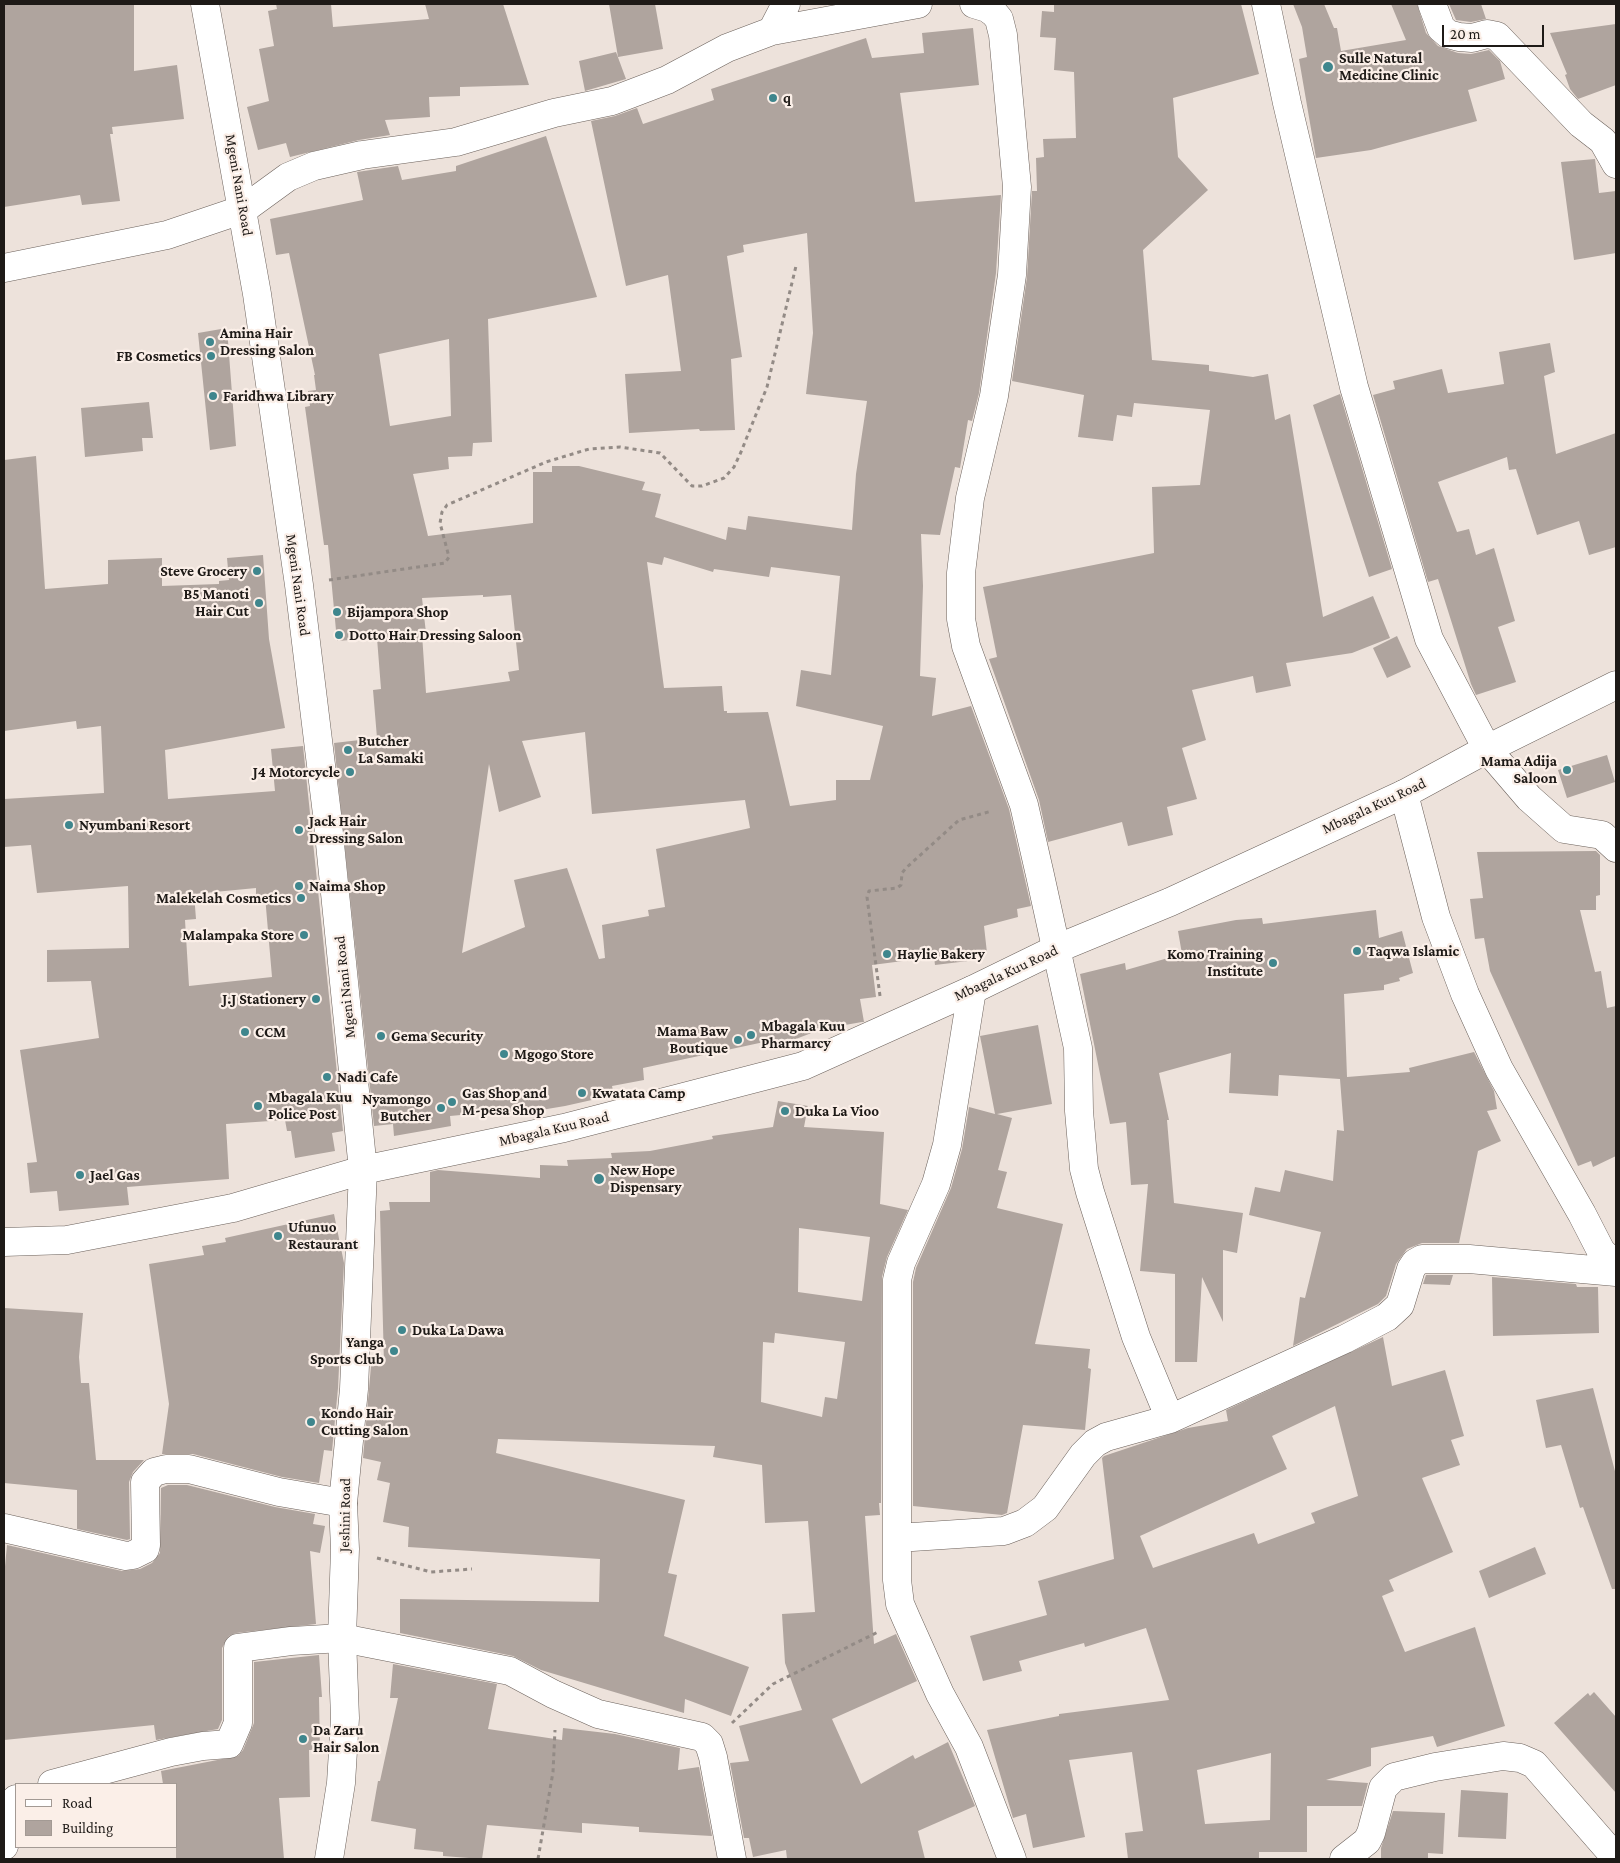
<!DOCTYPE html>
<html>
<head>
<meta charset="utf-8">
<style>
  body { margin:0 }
  #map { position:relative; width:1620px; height:1863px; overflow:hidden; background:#ede2db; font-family:"Crimson Pro",serif }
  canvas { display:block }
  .frame { position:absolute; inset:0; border:5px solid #1e1a17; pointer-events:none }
  .legend { position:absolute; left:15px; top:1783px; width:162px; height:65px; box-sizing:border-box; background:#fbefe8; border:1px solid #a39a94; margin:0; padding:6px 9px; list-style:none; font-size:15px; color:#1e1a17 }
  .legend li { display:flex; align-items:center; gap:10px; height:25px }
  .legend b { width:25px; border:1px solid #a39a94 }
  .scale { position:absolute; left:1442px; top:25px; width:102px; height:22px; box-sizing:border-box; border:2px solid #1e1a17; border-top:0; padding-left:6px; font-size:15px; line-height:18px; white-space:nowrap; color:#1e1a17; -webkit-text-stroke:4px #fbefe8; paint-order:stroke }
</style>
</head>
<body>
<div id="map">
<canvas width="1620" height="1863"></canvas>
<div class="frame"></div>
<ul class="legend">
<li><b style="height:6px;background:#fff"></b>Road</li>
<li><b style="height:14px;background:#afa49e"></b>Building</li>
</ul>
<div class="scale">20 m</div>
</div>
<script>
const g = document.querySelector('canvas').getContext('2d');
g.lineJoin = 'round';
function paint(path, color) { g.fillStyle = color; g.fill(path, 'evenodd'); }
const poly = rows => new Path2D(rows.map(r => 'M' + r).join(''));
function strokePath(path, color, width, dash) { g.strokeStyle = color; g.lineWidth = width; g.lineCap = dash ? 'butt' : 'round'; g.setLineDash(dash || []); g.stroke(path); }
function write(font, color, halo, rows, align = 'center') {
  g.font = font + ' "Crimson Pro",serif'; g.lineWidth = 4.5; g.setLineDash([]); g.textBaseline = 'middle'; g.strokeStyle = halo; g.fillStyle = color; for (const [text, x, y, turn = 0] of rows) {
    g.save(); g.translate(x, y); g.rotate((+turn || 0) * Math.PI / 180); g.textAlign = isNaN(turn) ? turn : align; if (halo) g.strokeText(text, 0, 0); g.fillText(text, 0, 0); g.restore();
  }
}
paint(poly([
  [4,4,134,4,134,71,177,65,184,119,112,127,113,134,110,134,120,201,82,205,80,195,4,207],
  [276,4,331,4,333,27,429,19,425,4,503,4,529,85,460,87,460,96,429,97,430,117,385,120,390,135,359,140,290,157,286,143,258,150,247,107,269,101,259,49,274,46,268,11,277,9],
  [609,4,655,4,663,49,618,57],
  [1054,4,1241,4,1259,74,1173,98,1178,157,1208,190,1143,250,1152,360,1209,365,1209,371,1253,377,1268,374,1275,420,1290,414,1323,617,1373,596,1390,638,1352,653,1286,663,1291,686,1256,693,1253,676,1192,690,1206,740,1182,748,1197,799,1167,807,1173,835,1128,846,1122,822,1048,842,1039,800,989,659,997,657,983,587,1154,553,1152,487,1200,485,1210,410,1134,403,1132,417,1117,415,1113,441,1078,437,1084,395,1012,381,1027,277,1032,191,1037,191,1036,158,1044,157,1043,139,1076,138,1074,72,1054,70,1056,38,1040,37,1042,11,1054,12],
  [1293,4,1324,4,1334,28,1337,28,1341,51,1406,40,1391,4,1417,4,1426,33,1438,46,1458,53,1471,54,1489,50,1500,61,1505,79,1468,90,1477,121,1371,150,1316,158,1299,59,1307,57,1302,27],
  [1449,4,1481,4,1486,19,1471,22,1456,20],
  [1616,24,1616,85,1578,99,1570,89,1565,75,1567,74,1550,33],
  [973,28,979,85,900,93,915,202,1001,195,996,273,979,393,972,421,968,420,960,468,955,467,940,535,921,534,923,586,920,676,936,678,932,716,971,706,1009,809,1031,906,1017,909,1018,917,984,926,987,953,967,955,968,961,935,965,934,957,872,965,876,997,860,999,864,1022,862,1022,822,1029,780,1045,778,1039,643,1068,644,1080,612,1086,614,1095,565,1106,505,1116,504,1111,450,1116,451,1126,394,1136,393,1124,374,1126,334,743,377,738,373,690,381,689,377,638,337,641,328,545,324,545,305,407,310,406,308,391,316,390,314,375,315,375,289,253,276,255,270,219,363,200,357,172,398,166,402,180,456,171,456,166,546,136,597,297,488,319,492,442,473,443,472,456,448,457,449,469,413,474,428,536,533,523,533,472,552,472,552,466,579,466,645,482,642,490,661,494,655,517,726,540,728,527,746,530,748,516,852,530,856,474,867,401,806,394,813,333,807,233,743,245,744,252,727,256,742,357,731,359,735,430,700,431,699,429,629,433,625,374,681,371,668,275,626,286,591,121,615,116,637,108,643,124,714,100,711,89,866,38,872,58,924,53,922,33],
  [449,339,451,416,390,426,379,354],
  [664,557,713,572,714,569,769,577,771,567,840,576,831,675,801,670,796,706,883,726,870,780,836,780,836,800,790,806,768,712,727,713,727,711,724,711,722,686,664,688,647,562,662,565],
  [483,595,483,597,511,595,519,670,508,672,510,681,426,693,422,634,426,633,422,598],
  [585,732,592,814,745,800,750,828,656,849,665,907,648,910,649,916,602,925,605,958,599,959,567,868,514,880,525,927,462,953,489,764,499,812,541,797,522,741],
  [616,52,626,79,585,91,579,61],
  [1595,159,1599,193,1616,191,1616,253,1574,260,1561,162],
  [227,328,236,446,210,450,198,333],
  [1550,343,1555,372,1544,376,1556,454,1616,433,1616,547,1589,555,1579,521,1537,535,1516,469,1509,470,1507,457,1438,482,1457,532,1469,529,1476,555,1494,548,1515,621,1498,627,1516,682,1476,695,1471,684,1438,579,1428,582,1373,395,1395,389,1393,381,1442,369,1448,393,1504,384,1499,352],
  [1340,394,1392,569,1369,577,1313,405],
  [149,402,153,438,142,438,143,451,85,457,81,408],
  [36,456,45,589,108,584,108,560,162,558,162,586,219,584,219,581,229,580,227,558,263,555,269,639,285,728,165,750,168,799,275,791,271,749,303,746,343,1131,332,1133,335,1151,295,1158,291,1131,287,1131,285,1120,226,1124,229,1179,127,1187,129,1205,59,1211,57,1191,30,1193,27,1163,37,1162,20,1050,99,1038,91,981,47,982,47,950,129,948,128,886,37,893,31,845,4,847,4,799,104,793,101,726,77,729,76,721,4,731,4,460],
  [256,888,256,897,265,896,272,977,189,986,185,920,196,919,194,894],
  [1397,636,1411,667,1387,678,1373,648],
  [1607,755,1615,782,1567,798,1558,770],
  [1596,851,1600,855,1600,895,1596,896,1596,910,1580,910,1595,972,1601,971,1607,1008,1616,1006,1616,1156,1593,1167,1591,1161,1578,1166,1490,971,1484,938,1475,939,1470,899,1483,898,1477,852],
  [1376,910,1379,938,1402,931,1413,973,1399,978,1400,981,1384,985,1384,990,1344,994,1347,1077,1410,1072,1409,1068,1474,1052,1494,1091,1497,1109,1487,1111,1501,1141,1478,1151,1459,1243,1422,1243,1407,1249,1396,1264,1386,1296,1378,1304,1293,1346,1300,1297,1305,1298,1321,1232,1249,1215,1255,1187,1280,1192,1285,1170,1333,1181,1337,1130,1344,1131,1340,1079,1279,1075,1278,1096,1229,1093,1231,1053,1159,1073,1169,1120,1167,1120,1174,1203,1243,1213,1237,1253,1223,1250,1223,1322,1202,1277,1197,1362,1175,1362,1175,1274,1140,1271,1148,1184,1131,1185,1126,1122,1110,1124,1080,974,1125,963,1126,970,1182,954,1178,931,1236,920,1262,918,1263,924],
  [1038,1025,1052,1104,997,1114,1012,1118,998,1170,1007,1172,997,1208,1063,1224,1035,1344,1090,1349,1088,1368,1091,1369,1085,1430,1023,1425,1007,1513,1002,1515,913,1506,913,1282,916,1268,951,1188,962,1149,969,1107,995,1114,980,1036],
  [778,1101,808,1106,804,1127,884,1132,880,1204,908,1210,887,1257,882,1277,881,1503,879,1503,880,1515,865,1516,874,1644,896,1634,917,1681,832,1719,861,1784,913,1755,915,1759,948,1742,975,1806,918,1831,925,1859,787,1859,786,1850,753,1857,749,1838,744,1838,730,1763,749,1761,739,1726,802,1710,785,1663,782,1614,815,1612,808,1521,765,1523,762,1465,713,1457,715,1446,498,1439,496,1453,685,1500,668,1573,677,1575,664,1636,749,1667,731,1716,685,1699,684,1713,541,1670,513,1656,400,1633,400,1599,599,1602,600,1559,408,1547,409,1527,383,1522,390,1483,377,1480,381,1462,363,1458,371,1366,384,1364,380,1211,390,1210,389,1202,430,1202,430,1172,438,1170,540,1178,540,1165,568,1166,567,1160,612,1158,611,1153,650,1151,713,1139,712,1136,773,1127],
  [799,1228,870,1237,862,1301,798,1292],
  [775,1333,845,1342,837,1399,825,1397,822,1417,761,1402,763,1342,774,1343],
  [334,1214,344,1263,338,1388,332,1451,324,1450,319,1483,282,1477,193,1454,162,1454,169,1404,149,1264,204,1255,202,1246,226,1242,225,1238],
  [1426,1275,1453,1275,1450,1285,1423,1284],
  [1492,1277,1576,1284,1577,1287,1598,1287,1599,1333,1493,1336],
  [4,1308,83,1313,79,1357,81,1383,89,1383,96,1460,144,1460,133,1472,129,1482,130,1539,127,1540,77,1529,77,1490,4,1483],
  [1383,1337,1392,1386,1445,1370,1464,1436,1451,1440,1460,1465,1422,1478,1453,1552,1389,1580,1394,1591,1382,1596,1405,1652,1475,1627,1505,1726,1437,1747,1433,1736,1371,1748,1371,1766,1326,1780,1368,1783,1362,1806,1307,1806,1307,1852,1259,1852,1259,1859,1128,1859,1125,1833,1143,1831,1132,1752,1069,1760,1085,1837,1033,1848,1026,1814,1013,1818,987,1730,1059,1716,1059,1714,1169,1700,1146,1628,1085,1647,1084,1643,1019,1661,1022,1671,983,1681,970,1636,1047,1615,1038,1581,1114,1559,1102,1458,1104,1456,1188,1428,1228,1421,1226,1410],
  [1335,1406,1358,1496,1311,1513,1315,1523,1258,1544,1254,1533,1153,1568,1140,1536,1287,1469,1272,1436],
  [1271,1753,1270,1820,1205,1824,1197,1770],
  [1593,1388,1616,1475,1616,1589,1612,1589,1583,1507,1580,1508,1561,1445,1546,1448,1536,1400],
  [168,1485,187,1485,275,1507,315,1514,313,1524,325,1526,320,1553,310,1551,316,1624,236,1633,229,1636,222,1648,222,1720,218,1729,156,1740,154,1725,4,1740,4,1577,7,1545,122,1571,140,1569,152,1563,160,1553,161,1488],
  [1535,1547,1546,1574,1489,1598,1479,1571],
  [319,1655,322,1697,319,1697,320,1750,309,1750,310,1797,279,1798,284,1859,176,1859,176,1784,163,1784,161,1771,238,1756,243,1750,254,1723,254,1662],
  [393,1664,497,1684,488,1729,562,1740,563,1728,615,1734,680,1748,678,1770,699,1767,712,1836,639,1832,639,1827,582,1823,582,1833,487,1825,482,1859,443,1856,443,1852,414,1849,416,1829,371,1821,378,1781,380,1781,398,1698,390,1698],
  [1594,1692,1616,1717,1616,1793,1554,1723,1588,1693,1590,1696],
  [1461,1790,1508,1793,1506,1839,1458,1837],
  [1393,1811,1445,1813,1443,1854,1428,1853,1428,1859,1381,1859,1381,1848]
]), '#afa49e');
const minor = poly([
  [974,4,987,8,994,13,999,19,1003,35,1017,187,1012,275,994,396,970,498,961,573,961,619,966,646,1024,805,1040,875,1078,1048,1079,1111,1084,1169,1090,1192,1136,1337,1170,1419],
  [1266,4,1287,103,1354,387,1429,639,1487,749,1529,798,1564,829,1602,835,1616,848],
  [1432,4,1441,28,1448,34,1459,37,1472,38,1487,34,1497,36,1581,124,1603,141,1616,164],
  [772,31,786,4],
  [4,268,167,235,244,209,288,177,314,166,362,155,456,142,554,113,612,101,667,80,727,48,772,31,918,4],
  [1404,794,1436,917,1465,994,1499,1069,1582,1214,1601,1251,1616,1266],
  [972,990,947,1145,936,1184,901,1263,897,1280,897,1580,900,1604,906,1618,940,1694,969,1747,1012,1859],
  [4,1528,126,1556,133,1555,145,1549,146,1545,145,1482,154,1472,166,1469,189,1469,279,1492,343,1503],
  [897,1538,1004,1531,1025,1523,1045,1508,1083,1455,1095,1443,1106,1437,1170,1419,1345,1339,1387,1317,1400,1305,1411,1269,1415,1263,1422,1259,1469,1259,1616,1272],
  [52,1784,171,1752,203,1746,229,1744,238,1723,238,1648,291,1641,342,1638,510,1671,553,1694,598,1714,702,1737,709,1744,713,1757,732,1859],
  [4,1846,16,1799],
  [1344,1859,1367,1841,1371,1833,1383,1788,1394,1777,1435,1767,1503,1756,1520,1758,1534,1764,1616,1858]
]);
const tertiary = poly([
  [205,4,257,294,299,585,327,814,363,1170,354,1389,343,1503,345,1549,342,1638,345,1718,341,1783,329,1859],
  [4,1242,67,1240,233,1208,363,1170,564,1128,803,1066,972,990,1056,949,1170,902,1404,794,1487,749,1616,685]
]);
strokePath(minor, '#6b615b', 29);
strokePath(tertiary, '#6b615b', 29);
strokePath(poly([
  [329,580,445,563,449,557,440,523,442,512,447,505,546,462,589,449,620,447,660,453,692,486,702,486,724,478,734,467,741,452,767,387,796,266],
  [880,996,867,897,869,891,897,888,901,885,902,873,906,868,959,820,992,811],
  [377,1558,431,1572,472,1569],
  [732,1723,773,1684,878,1632],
  [538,1859,553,1772,555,1730]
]), '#938b86', 3, [4, 4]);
strokePath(minor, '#fff', 28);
strokePath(tertiary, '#fff', 28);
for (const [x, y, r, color] of [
  [1328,67,6,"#3f868d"],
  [773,98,5,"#3f868d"],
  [210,342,5,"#3f868d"],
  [211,356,5,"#3f868d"],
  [213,396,5,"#3f868d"],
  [257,571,5,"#3f868d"],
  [259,603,5,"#3f868d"],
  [337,612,5,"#3f868d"],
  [339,635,5,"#3f868d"],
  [348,750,5,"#3f868d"],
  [1567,770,5,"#3f868d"],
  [350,772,5,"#3f868d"],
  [69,825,5,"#3f868d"],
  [299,830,5,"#3f868d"],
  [299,886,5,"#3f868d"],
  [301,898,5,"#3f868d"],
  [304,935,5,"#3f868d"],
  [1357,951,5,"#3f868d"],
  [887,954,5,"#3f868d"],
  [1273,963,5,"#3f868d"],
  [316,999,5,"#3f868d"],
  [245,1032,5,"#3f868d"],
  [751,1035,5,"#3f868d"],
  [381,1036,5,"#3f868d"],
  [738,1040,5,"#3f868d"],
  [504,1054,5,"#3f868d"],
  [327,1077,5,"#3f868d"],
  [582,1093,5,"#3f868d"],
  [452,1102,5,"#3f868d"],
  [258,1106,5,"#3f868d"],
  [441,1108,5,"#3f868d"],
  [785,1111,5,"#3f868d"],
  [80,1175,5,"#3f868d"],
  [599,1179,6,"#3f868d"],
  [278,1236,5,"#3f868d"],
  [402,1330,5,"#3f868d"],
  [394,1351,5,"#3f868d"],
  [311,1422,5,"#3f868d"],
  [303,1739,5,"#3f868d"]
]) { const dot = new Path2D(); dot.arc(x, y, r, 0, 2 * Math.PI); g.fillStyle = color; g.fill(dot); strokePath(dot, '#fbefe8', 2); }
write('bold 15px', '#1e1a17', '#fbefe8', [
  ["Sulle Natural",1339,58],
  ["Medicine Clinic",1339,75],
  ["q",783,98],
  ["Amina Hair",220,333],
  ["Dressing Salon",220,350],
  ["FB Cosmetics",201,356,"right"],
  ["Faridhwa Library",223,396],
  ["Steve Grocery",247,571,"right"],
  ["B5 Manoti",249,594,"right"],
  ["Hair Cut",249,611,"right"],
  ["Bijampora Shop",347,612],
  ["Dotto Hair Dressing Saloon",349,635],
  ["Butcher",358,741],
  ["La Samaki",358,758],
  ["Mama Adija",1557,761,"right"],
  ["Saloon",1557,778,"right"],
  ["J4 Motorcycle",340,772,"right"],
  ["Jack Hair",309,821],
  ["Dressing Salon",309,838],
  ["Nyumbani Resort",79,825],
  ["Naima Shop",309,886],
  ["Malekelah Cosmetics",291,898,"right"],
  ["Malampaka Store",294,935,"right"],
  ["Taqwa Islamic",1367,951],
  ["Haylie Bakery",897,954],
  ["Komo Training",1263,954,"right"],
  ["Institute",1263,971,"right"],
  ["J.J Stationery",306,999,"right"],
  ["Mbagala Kuu",761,1026],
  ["Pharmarcy",761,1043],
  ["Mama Baw",728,1031,"right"],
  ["Boutique",728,1048,"right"],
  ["CCM",255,1032],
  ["Gema Security",391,1036],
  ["Mgogo Store",514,1054],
  ["Nadi Cafe",337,1077],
  ["Gas Shop and",462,1093],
  ["M-pesa Shop",462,1110],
  ["Kwatata Camp",592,1093],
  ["Mbagala Kuu",268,1097],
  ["Police Post",268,1114],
  ["Nyamongo",431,1099,"right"],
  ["Butcher",431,1116,"right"],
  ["Duka La Vioo",795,1111],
  ["New Hope",610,1170],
  ["Dispensary",610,1187],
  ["Jael Gas",90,1175],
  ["Ufunuo",288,1227],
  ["Restaurant",288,1244],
  ["Duka La Dawa",412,1330],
  ["Yanga",384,1342,"right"],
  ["Sports Club",384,1359,"right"],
  ["Kondo Hair",321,1413],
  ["Cutting Salon",321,1430],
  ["Da Zaru",313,1730],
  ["Hair Salon",313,1747]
], 'left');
write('15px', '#1e1a17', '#fbefe8', [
  ["Mgeni Nani Road",239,185,80],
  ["Mgeni Nani Road",298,585,82],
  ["Mbagala Kuu Road",1374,806,-25],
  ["Mbagala Kuu Road",1006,973,-25],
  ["Mgeni Nani Road",345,987,-96],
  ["Mbagala Kuu Road",554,1129,-13],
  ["Jeshini Road",345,1515,-89]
]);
</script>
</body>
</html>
